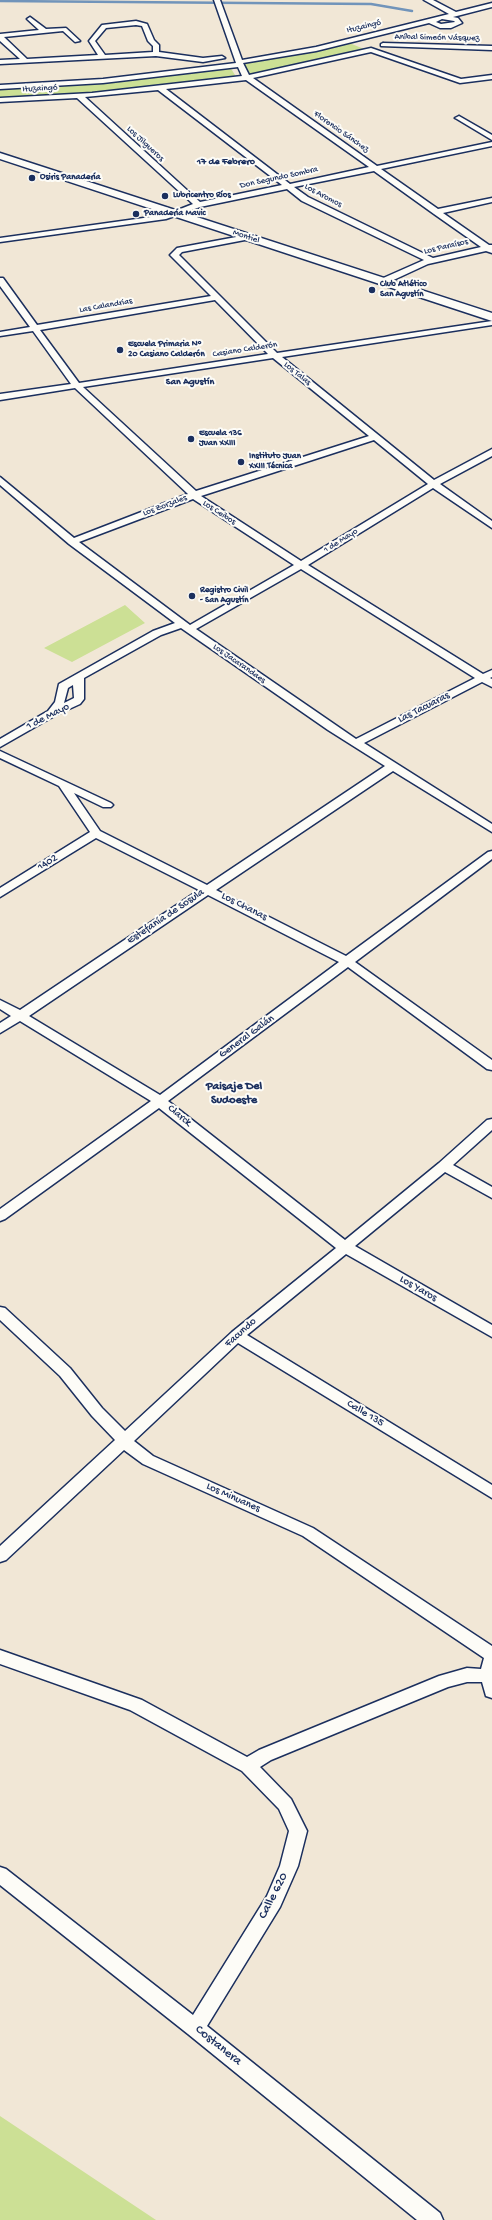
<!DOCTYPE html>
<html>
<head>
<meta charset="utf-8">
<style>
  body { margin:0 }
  canvas { display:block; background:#f1e7d6 }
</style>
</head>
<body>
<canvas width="492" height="2220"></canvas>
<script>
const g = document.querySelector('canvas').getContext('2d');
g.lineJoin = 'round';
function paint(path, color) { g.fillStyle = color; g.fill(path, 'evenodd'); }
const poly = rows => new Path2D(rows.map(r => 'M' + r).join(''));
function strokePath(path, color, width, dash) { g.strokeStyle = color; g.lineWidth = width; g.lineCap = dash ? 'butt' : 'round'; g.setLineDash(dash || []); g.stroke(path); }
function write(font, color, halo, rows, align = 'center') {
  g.font = font + ' "Gochi Hand",sans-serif'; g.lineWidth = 4; g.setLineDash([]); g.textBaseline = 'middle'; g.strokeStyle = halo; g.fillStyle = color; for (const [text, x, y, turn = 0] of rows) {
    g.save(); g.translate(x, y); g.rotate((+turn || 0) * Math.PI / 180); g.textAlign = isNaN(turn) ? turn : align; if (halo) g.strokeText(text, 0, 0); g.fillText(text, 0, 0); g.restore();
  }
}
paint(poly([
  [347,42,364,49,250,75,242,64],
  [230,67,235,75,234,77,74,95,0,98,0,89,75,84],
  [125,605,145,623,72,662,44,648],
  [0,2116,156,2220,0,2220]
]), '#cce095');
strokePath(poly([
  [0,1,371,4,412,11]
]), '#7194ba', 2.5);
const street = poly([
  [214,0,220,0,242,60,316,47,449,14,424,0,433,0,456,12,492,3,492,7,453,17,458,18,462,23,451,28,440,28,429,23,316,51,243,63,249,75,371,48,461,79,492,75,492,79,460,83,371,52,253,78,377,166,492,142,492,146,381,169,438,209,492,198,492,202,443,213,489,245,492,245,492,253,486,251,428,264,387,283,381,283,381,279,424,260,302,201,287,189,200,207,166,219,0,242,0,238,165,215,193,204,77,98,0,102,0,98,92,93,242,76,238,67,103,83,0,89,0,85,103,79,236,63,214,0],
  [442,19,454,21,455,22,441,24,436,22,442,19],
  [246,80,369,167,290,184,166,89,246,80],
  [158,90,282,185,200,202,85,97,158,90],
  [374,171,434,214,481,247,433,258,308,197,294,187,374,171],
  [30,17,46,29,66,28,80,41,75,42,63,31,4,37,27,59,98,55,89,41,102,25,136,21,147,24,154,40,159,45,159,52,203,58,222,56,225,58,203,62,156,56,0,64,0,60,20,59,0,41,0,34,39,30,27,19,30,17],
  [136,25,142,26,148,41,153,46,153,52,105,55,95,41,106,28,136,25],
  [383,43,492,46,492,50,381,46,381,44,383,43],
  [459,116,492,135,492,140,457,119,455,118,459,116],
  [247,235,250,235,250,239,182,252,179,255,277,353,492,321,492,325,282,357,434,480,492,449,492,456,440,484,492,521,492,528,433,488,308,565,483,674,492,670,492,677,490,678,492,679,492,687,482,682,364,743,492,824,492,832,393,771,216,890,346,956,488,852,492,851,492,859,355,962,492,1060,492,1070,487,1069,348,967,168,1101,345,1240,439,1163,487,1120,492,1119,492,1130,453,1165,492,1187,492,1198,445,1172,355,1246,492,1325,492,1337,346,1254,247,1335,492,1485,492,1498,238,1343,134,1441,153,1456,313,1528,492,1646,492,1698,486,1696,482,1682,467,1682,448,1687,271,1760,260,1767,291,1799,307,1831,298,1866,280,1907,207,2026,440,2213,443,2220,417,2220,188,2034,0,1885,0,1867,6,1869,193,2015,267,1896,280,1866,289,1831,279,1809,242,1771,130,1710,0,1664,0,1650,142,1700,247,1757,259,1750,439,1676,467,1668,481,1669,484,1658,303,1536,143,1464,124,1450,6,1560,0,1562,0,1546,115,1440,92,1416,60,1376,0,1320,0,1307,5,1308,70,1368,102,1408,125,1431,232,1332,336,1248,159,1108,5,1219,0,1221,0,1209,151,1101,20,1021,0,1033,0,1023,11,1016,0,1009,0,1000,20,1010,199,890,96,838,0,897,0,888,90,832,59,786,0,758,0,751,111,803,113,805,111,807,103,807,74,793,100,831,207,885,385,766,328,730,181,628,161,635,84,678,84,699,80,704,56,715,0,747,0,739,48,711,55,702,59,684,153,631,175,623,69,544,0,485,0,477,74,538,188,494,75,388,0,400,0,394,71,384,33,331,0,336,0,332,30,327,0,286,0,278,3,278,37,325,211,296,170,255,177,248,247,235],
  [215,300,268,354,79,383,40,330,215,300],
  [273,358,369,436,196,491,83,387,273,358],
  [374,440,428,484,301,561,201,496,374,440],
  [193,499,294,565,190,625,79,542,193,499],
  [301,569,475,678,356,739,196,629,301,569],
  [73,685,74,698,64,703,68,688,73,685],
  [208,895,339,962,160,1095,29,1016,208,895]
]);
const secondary = poly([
  [0,153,492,313,492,321,0,159,0,153]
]);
strokePath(street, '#1b2f5e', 3);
strokePath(secondary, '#1b2f5e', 3);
paint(street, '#fdfcf7');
paint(secondary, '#fdfcf7');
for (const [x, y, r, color] of [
  [32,178,4,"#1b2f5e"],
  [165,196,4,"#1b2f5e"],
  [136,214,4,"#1b2f5e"],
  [372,290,4,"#1b2f5e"],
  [120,350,4,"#1b2f5e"],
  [191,439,4,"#1b2f5e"],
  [241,462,4,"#1b2f5e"],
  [192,596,4,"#1b2f5e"]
]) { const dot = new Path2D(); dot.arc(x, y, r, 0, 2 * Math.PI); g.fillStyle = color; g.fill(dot); strokePath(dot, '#fdfcf7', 1.5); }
write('9px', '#1b2f5e', '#fdfcf7', [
  ["Ituzaingó",364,27,-14],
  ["Aníbal Simeón Vásquez",437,38,1],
  ["Ituzaingó",40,89,-3],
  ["Florencio Sánchez",341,132,35],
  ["Los Jilgueros",145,144,43],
  ["Don Segundo Sombra",279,178,-12],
  ["Los Aromos",323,196,28],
  ["Montiel",246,237,18],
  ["Los Paraísos",446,247,-13],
  ["Las Calandrias",106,306,-10],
  ["Casiano Calderón",245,350,-9],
  ["Los Talas",297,374,39],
  ["Los Zorzales",165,506,-21],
  ["Los Ceibos",219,513,33],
  ["1 de Mayo",341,541,-32],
  ["Los Jacarandaes",239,664,35]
]);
write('bold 9px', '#1b2f5e', '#fdfcf7', [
  ["Osiris Panadería",40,178],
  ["Lubricentro Ríos",173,196],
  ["Panadería Mavic",144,214],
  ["Club Atlético",380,285],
  ["San Agustín",380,295],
  ["Escuela Primaria Nº",128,345],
  ["20 Casiano Calderón",128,355],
  ["Escuela 136",199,434],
  ["Juan XXIII",199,444],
  ["Instituto Juan",249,457],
  ["XXIII Técnica",249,467],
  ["Registro Civil",200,591],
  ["- San Agustín",200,601]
], 'left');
write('bold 10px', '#1b2f5e', '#fdfcf7', [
  ["17 de Febrero",226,162],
  ["San Agustín",190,382]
]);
write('11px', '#1b2f5e', '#fdfcf7', [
  ["Las Tacuaras",424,708,-27],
  ["1 de Mayo",48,717,-27],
  ["1402",48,863,-32],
  ["Los Chanas",244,907,27],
  ["Estefanía de Sosula",166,917,-34],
  ["General Galán",247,1037,-36],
  ["Clarck",179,1116,39],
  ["Los Yaros",418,1289,30],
  ["Facundo",241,1333,-42],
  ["Calle 135",365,1414,31],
  ["Los Minuanes",233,1498,24]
]);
write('bold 12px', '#1b2f5e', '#fdfcf7', [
  ["Paisaje Del",234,1087],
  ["Sudoeste",234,1101]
]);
write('13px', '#1b2f5e', '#fdfcf7', [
  ["Calle 620",274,1896,-63],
  ["Costanera",218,2046,39]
]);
</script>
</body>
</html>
